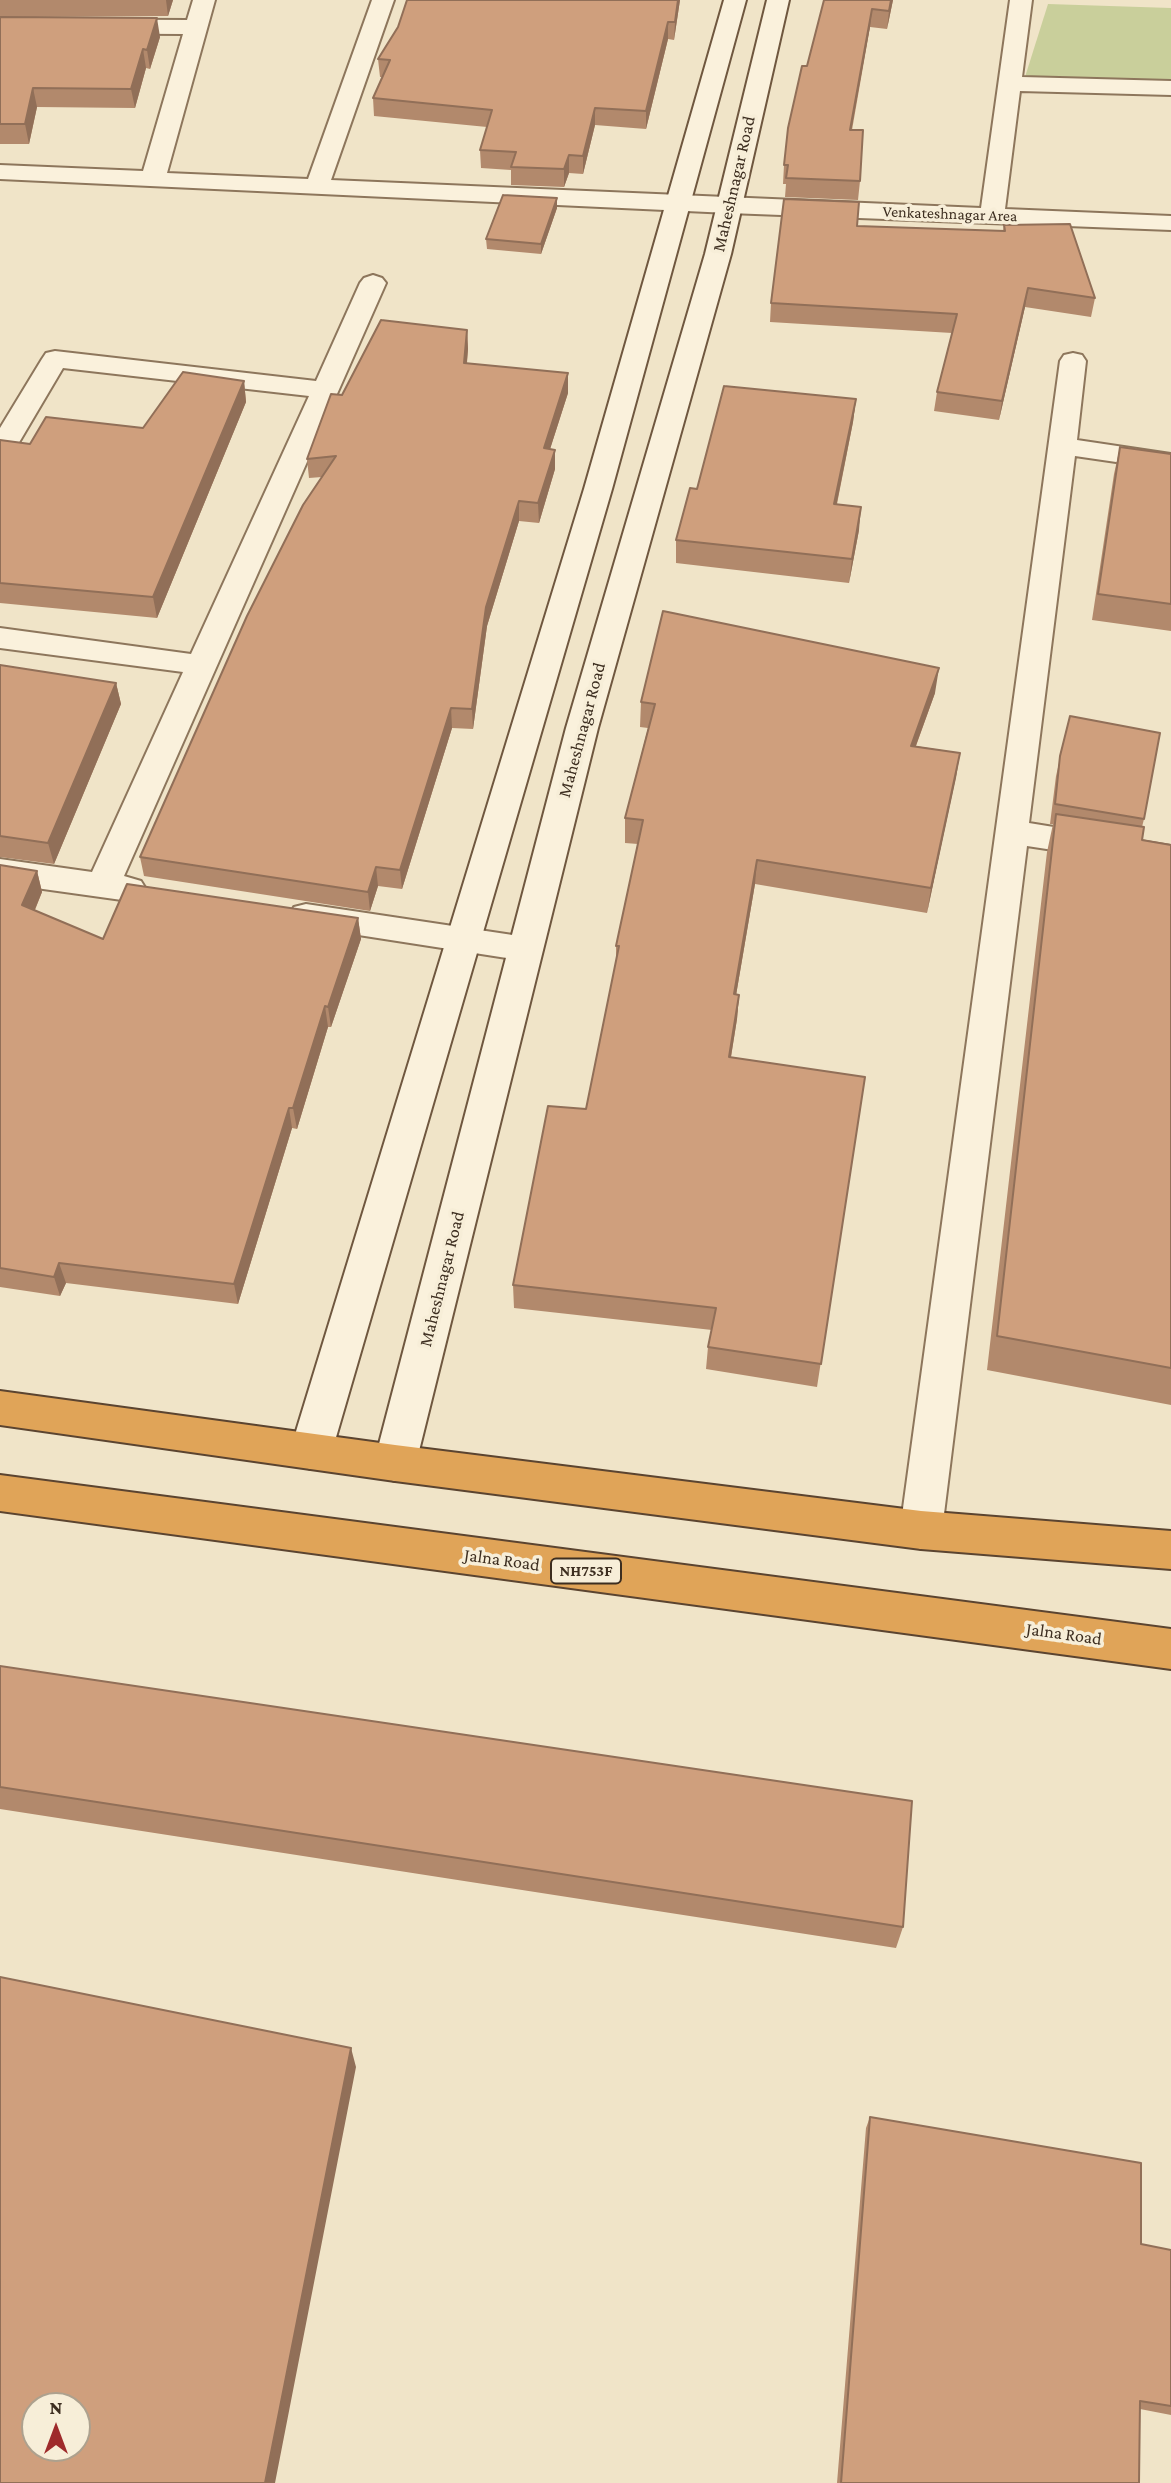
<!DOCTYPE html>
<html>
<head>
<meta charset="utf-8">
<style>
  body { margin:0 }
  #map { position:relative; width:1171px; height:2483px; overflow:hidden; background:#f0e4c8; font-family:"Crimson Pro",serif }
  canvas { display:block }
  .north { position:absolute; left:21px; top:2392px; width:70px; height:70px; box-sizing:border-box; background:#f7eed8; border:2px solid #ada18e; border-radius:50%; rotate:0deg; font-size:19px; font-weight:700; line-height:28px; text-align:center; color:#3d2e20 }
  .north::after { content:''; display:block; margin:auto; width:24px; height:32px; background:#9e2a2b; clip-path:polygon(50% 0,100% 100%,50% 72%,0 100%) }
</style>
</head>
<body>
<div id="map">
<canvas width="1171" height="2483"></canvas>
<div class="north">N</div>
</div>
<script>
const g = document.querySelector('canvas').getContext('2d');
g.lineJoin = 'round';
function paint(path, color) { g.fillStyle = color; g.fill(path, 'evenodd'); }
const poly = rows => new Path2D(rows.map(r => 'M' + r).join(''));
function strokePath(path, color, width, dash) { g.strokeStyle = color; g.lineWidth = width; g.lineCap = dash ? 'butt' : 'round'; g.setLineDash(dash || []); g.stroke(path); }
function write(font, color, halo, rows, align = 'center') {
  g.font = font + ' "Crimson Pro",serif'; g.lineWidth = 7; g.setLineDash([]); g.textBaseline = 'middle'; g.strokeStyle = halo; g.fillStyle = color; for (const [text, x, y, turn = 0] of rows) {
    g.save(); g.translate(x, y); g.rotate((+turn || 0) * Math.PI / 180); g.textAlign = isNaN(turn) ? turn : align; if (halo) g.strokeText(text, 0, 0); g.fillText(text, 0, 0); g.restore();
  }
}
paint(poly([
  [1048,4,1171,8,1171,80,1025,77]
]), '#c9cf9b');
const street = poly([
  [193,0,215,0,167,173,308,179,372,0,394,0,331,180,981,208,1010,0,1032,0,1022,77,1171,81,1171,95,1020,91,1005,209,1171,216,1171,230,729,213,0,179,0,165,143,171,183,34,0,33,0,19,187,20,193,0],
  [373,275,382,278,386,283,124,876,141,881,146,889,141,897,129,901,0,883,0,859,92,872,183,672,0,648,0,628,191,654,309,396,63,368,14,451,10,457,0,459,0,428,42,359,46,353,55,351,316,381,360,283,364,278,373,275],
  [1073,353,1082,355,1086,361,1077,440,1171,454,1171,470,1075,456,1029,823,1171,846,1171,868,1027,846,942,1530,936,1543,921,1549,906,1543,900,1530,1060,361,1064,355,1073,353],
  [306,904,526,937,538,940,543,949,538,958,526,961,294,925,289,916,294,907,306,904]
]);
const secondary = poly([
  [724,0,746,0,612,489,332,1451,326,1464,311,1469,296,1464,290,1451,584,489,724,0],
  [767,0,789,0,731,254,598,728,416,1463,410,1476,395,1481,380,1476,374,1463,566,728,705,254,767,0]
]);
const highway = poly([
  [0,1391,395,1445,921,1511,1171,1531,1171,1569,921,1549,395,1481,0,1425,0,1391],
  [0,1475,1171,1629,1171,1669,0,1511,0,1475]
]);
strokePath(street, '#8d765c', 4);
strokePath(secondary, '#6f573f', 4);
strokePath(highway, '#5b4430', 4);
paint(street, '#faf1dc');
paint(secondary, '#faf1dc');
paint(highway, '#e0a458');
paint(poly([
  [0,0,173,0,168,16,33,17,160,37,150,69,146,68,135,108,37,107,29,144,0,144],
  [407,0,680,0,674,40,668,39,646,129,595,125,583,174,569,173,564,187,511,185,511,170,481,168,480,150,487,127,374,116,373,98,382,77,380,77,378,59,398,27],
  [824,0,893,0,887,29,870,27,852,130,860,181,858,200,785,197,786,184,783,184,784,165],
  [557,198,557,208,541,254,487,249,486,239],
  [1004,225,1095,298,1091,317,1025,307,999,420,934,411,937,392,952,333,770,322,771,303,857,226,1003,231],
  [467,330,468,349,467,363,568,373,568,393,550,449,555,469,539,523,519,521,487,626,473,729,452,728,402,889,378,886,370,911,144,876,140,857,322,477,309,478,307,459],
  [244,381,246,402,157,618,0,603,0,440,30,444,143,428],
  [856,399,853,422,837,504,859,530,849,583,676,563,676,540,697,489],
  [1120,447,1171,454,1171,631,1092,620,1114,474],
  [0,665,116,683,121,704,54,864,0,857],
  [935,693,916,746,960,753,927,913,755,884,736,995,739,995,737,1019,731,1057,865,1077,817,1387,706,1369,708,1347,712,1330,514,1308,513,1285,586,1109,616,961,616,946,638,844,625,843,625,818,648,728,640,727,641,702],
  [1070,716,1144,819,1142,827,1142,840,1171,845,1171,1405,987,1370,1047,852,1053,824,1050,824,1056,776],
  [0,865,37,871,42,892,35,910,103,939,358,918,361,939,331,1027,328,1027,297,1129,292,1128,238,1304,66,1283,60,1296,0,1287],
  [0,1666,903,1927,896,1948,0,1809],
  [870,2117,1141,2244,1171,2250,1171,2415,1140,2409,1139,2483,837,2483,866,2128]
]), '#b2896c');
paint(poly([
  [166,0,173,0,168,16],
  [678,0,680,0,674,40,675,22],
  [891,0,893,0,887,29,889,11],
  [872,9,870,27,848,148,850,130],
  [157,18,160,37,150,69,147,50],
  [668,22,668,39,646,129,646,111],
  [143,49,146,68,135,108,131,89],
  [33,88,37,107,29,144,25,124],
  [595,108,595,125,583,174,583,156],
  [569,155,569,173,564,187,564,169],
  [557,198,557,208,541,254,541,244],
  [1028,288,1025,307,999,420,1002,401],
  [467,330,468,349,465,382,464,363],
  [568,373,568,393,544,468,544,448],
  [244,381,246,402,157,618,153,597],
  [856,399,853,422,832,527,834,504],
  [555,450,555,469,539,523,538,503],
  [519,501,519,521,487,626,473,729,472,709,486,607],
  [861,507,859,530,849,583,852,559],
  [939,668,935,693,907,770,911,746],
  [116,683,121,704,54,864,48,843],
  [451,708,452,728,402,889,400,870],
  [960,753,956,778,927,913,931,888],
  [757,860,755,884,732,1019,734,994],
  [376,867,378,886,370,911,368,892],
  [37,871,42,892,28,926,22,905],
  [358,918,361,939,331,1027,328,1007],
  [739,995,737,1019,727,1081,729,1057],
  [325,1006,328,1027,297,1129,293,1108],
  [289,1108,292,1128,238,1304,234,1284],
  [59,1263,66,1283,60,1296,54,1277],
  [351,2048,356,2067,275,2483,265,2483]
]), '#916f58');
const building = poly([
  [407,0,678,0,675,22,668,22,646,111,595,108,583,156,569,155,564,169,511,167,516,152,480,150,492,110,373,98,390,60,378,59,398,27,407,0],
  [824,0,891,0,889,11,872,9,850,130,863,130,860,181,786,178,788,165,784,165,788,128,802,66,807,66,824,0],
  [0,17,157,18,147,50,143,49,131,89,33,88,25,124,0,124,0,17],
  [503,195,557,198,541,244,486,239,503,195],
  [784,199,859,202,857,226,1005,231,1004,225,1070,224,1095,298,1028,288,1002,401,937,392,957,314,771,303,784,199],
  [381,320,467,330,464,363,568,373,544,448,555,450,538,503,519,501,486,607,472,709,451,708,400,870,376,867,368,892,140,857,247,616,303,505,336,456,307,459,331,394,342,395,381,320],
  [183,372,244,381,153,597,0,583,0,440,30,444,46,417,143,428,183,372],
  [724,386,856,399,834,504,861,507,852,559,676,540,690,488,697,489,724,386],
  [1120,447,1171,454,1171,604,1098,594,1120,447],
  [663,611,939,668,911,746,960,753,931,888,757,860,734,994,739,995,729,1057,865,1077,821,1364,708,1347,716,1308,513,1285,548,1106,586,1109,619,946,616,946,643,820,625,818,655,704,641,702,663,611],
  [0,665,116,683,48,843,0,836,0,665],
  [1070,716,1160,733,1144,819,1055,804,1060,756,1070,716],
  [1056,814,1144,827,1142,840,1171,845,1171,1368,997,1336,1056,814],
  [0,865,37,871,22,905,103,939,127,884,358,918,328,1007,325,1006,293,1108,289,1108,234,1284,59,1263,54,1277,0,1268,0,865],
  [0,1666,912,1801,903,1927,0,1787,0,1666],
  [0,1977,351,2048,265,2483,0,2483,0,1977],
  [35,2406,77,2406,77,2448,35,2448,35,2406],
  [870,2117,1141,2163,1141,2244,1171,2250,1171,2406,1140,2401,1139,2483,841,2483,870,2117]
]);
paint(building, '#cf9f7d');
strokePath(building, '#916f58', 2);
write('16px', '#3d2e20', '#f7eed8', [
  ["Venkateshnagar Area",950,214,2]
]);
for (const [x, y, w] of [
  [586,1571,70]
]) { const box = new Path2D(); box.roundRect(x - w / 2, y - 12.5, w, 25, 5); g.fillStyle = '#f7eed8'; g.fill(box); strokePath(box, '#3d2e20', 2); }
write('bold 16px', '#3d2e20', null, [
  ["NH753F",586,1571]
]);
write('18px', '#3d2e20', '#f7eed8', [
  ["Maheshnagar Road",734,184,-77],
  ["Maheshnagar Road",582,730,-75],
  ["Maheshnagar Road",442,1279,-76],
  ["Jalna Road",502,1560,8],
  ["Jalna Road",1064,1634,8]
]);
</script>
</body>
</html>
